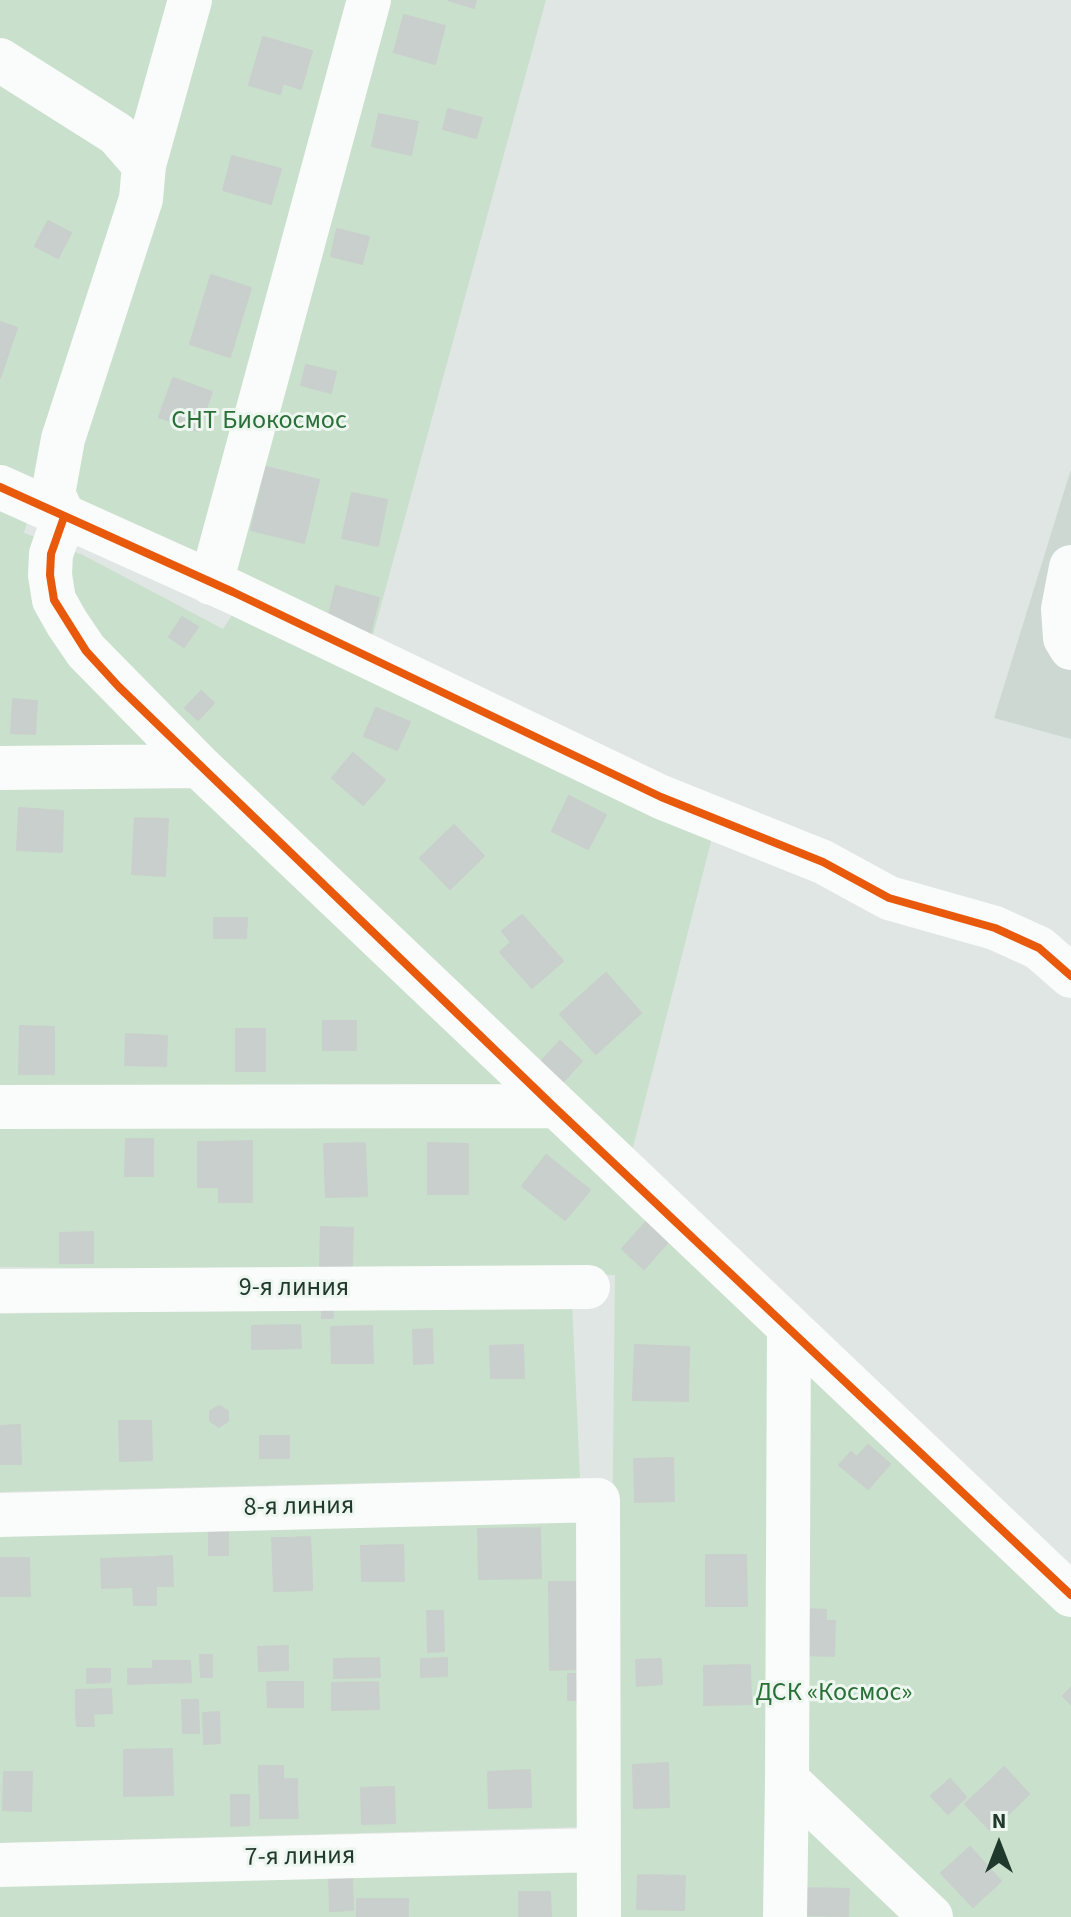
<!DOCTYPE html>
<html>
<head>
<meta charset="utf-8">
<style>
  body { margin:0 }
  #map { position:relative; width:1071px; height:1917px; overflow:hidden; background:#e0e6e3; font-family:"Source Sans 3",sans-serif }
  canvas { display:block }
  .north { position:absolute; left:959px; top:1805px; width:80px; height:80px; -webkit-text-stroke:6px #eef6f0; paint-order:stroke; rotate:0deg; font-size:22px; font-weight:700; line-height:32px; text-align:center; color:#1f392d }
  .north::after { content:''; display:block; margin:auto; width:28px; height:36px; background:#1f392d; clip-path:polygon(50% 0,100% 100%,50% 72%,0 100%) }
</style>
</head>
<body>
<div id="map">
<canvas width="1071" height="1917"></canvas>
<div class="north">N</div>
</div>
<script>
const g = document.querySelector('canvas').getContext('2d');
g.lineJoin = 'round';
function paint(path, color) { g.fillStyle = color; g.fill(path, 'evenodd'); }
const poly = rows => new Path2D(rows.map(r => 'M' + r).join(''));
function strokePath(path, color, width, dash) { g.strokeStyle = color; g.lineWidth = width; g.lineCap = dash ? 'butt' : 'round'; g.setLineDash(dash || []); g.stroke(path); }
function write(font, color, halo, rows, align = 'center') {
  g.font = font + ' "Source Sans 3",sans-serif'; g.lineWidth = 6; g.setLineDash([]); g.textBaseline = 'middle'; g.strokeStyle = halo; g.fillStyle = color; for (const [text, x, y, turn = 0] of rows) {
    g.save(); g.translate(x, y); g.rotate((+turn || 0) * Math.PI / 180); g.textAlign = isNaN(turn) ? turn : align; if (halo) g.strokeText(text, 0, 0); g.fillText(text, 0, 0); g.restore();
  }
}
paint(poly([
  [1071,469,1071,739,994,718]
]), '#ced8d2');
paint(poly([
  [0,0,546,0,368,653,95,536,70,476,171,141,0,44],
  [0,81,128,163,24,533,83,555,223,629,234,612,715,826,631,1155,1071,1612,1071,1917,608,1917,615,1275,0,1267],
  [572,1302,580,1478,0,1492,0,1314],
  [566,1513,583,1529,583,1827,0,1843,0,1530],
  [585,1866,586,1917,0,1917,0,1882]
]), '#c9e0cc');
const building = poly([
  [448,0,476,0,474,8,448,0],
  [404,15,445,26,435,64,394,52,404,15],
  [263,37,312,51,301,89,283,83,280,94,249,85,263,37],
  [448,109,482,118,476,138,443,129,448,109],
  [379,114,418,122,411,155,372,146,379,114],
  [232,156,281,169,271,204,223,190,232,156],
  [48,221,71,233,58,258,35,246,48,221],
  [337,229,369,237,362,264,331,256,337,229],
  [211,275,251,288,230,357,190,344,211,275],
  [0,322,17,328,0,378,0,322],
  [306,365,336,372,331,393,301,385,306,365],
  [173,378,212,392,198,431,159,417,173,378],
  [266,467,319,480,304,543,251,530,266,467],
  [352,493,387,500,378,546,342,538,352,493],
  [336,586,379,598,370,634,327,623,336,586],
  [182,617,198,627,184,647,169,637,182,617],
  [201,691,214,703,198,720,185,708,201,691],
  [13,699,37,701,35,734,11,733,13,699],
  [376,708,410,722,397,750,364,736,376,708],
  [353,753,385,780,363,805,332,778,353,753],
  [569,796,606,815,588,849,552,831,569,796],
  [19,808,63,811,62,852,17,850,19,808],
  [135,818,168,819,165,876,132,874,135,818],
  [454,825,484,856,450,889,420,858,454,825],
  [522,915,531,925,511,942,502,931,522,915],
  [214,918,247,918,246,938,214,938,214,918],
  [531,925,563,961,532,988,500,952,531,925],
  [606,973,641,1013,596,1054,560,1014,606,973],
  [323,1021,356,1021,356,1050,323,1050,323,1021],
  [20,1026,54,1027,54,1074,19,1074,20,1026],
  [236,1029,265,1029,265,1071,236,1071,236,1029],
  [126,1034,167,1036,166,1066,125,1065,126,1034],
  [560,1041,582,1061,560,1085,538,1065,560,1041],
  [126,1139,153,1139,153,1176,125,1176,126,1139],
  [252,1141,252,1187,219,1187,218,1142,252,1141],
  [198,1142,218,1142,219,1187,198,1187,198,1142],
  [365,1143,367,1196,326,1197,324,1144,365,1143],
  [428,1143,468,1144,468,1194,428,1194,428,1143],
  [546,1155,590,1190,565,1220,522,1186,546,1155],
  [219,1187,252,1187,252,1202,219,1202,219,1187],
  [646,1222,668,1242,644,1269,622,1249,646,1222],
  [321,1227,353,1228,352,1266,320,1266,321,1227],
  [93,1232,93,1263,60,1263,60,1233,93,1232],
  [333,1308,333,1318,322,1318,322,1309,333,1308],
  [300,1325,301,1348,252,1349,252,1326,300,1325],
  [372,1326,373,1363,332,1363,331,1327,372,1326],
  [432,1329,433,1363,414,1364,413,1330,432,1329],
  [523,1345,524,1378,491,1378,490,1346,523,1345],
  [635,1345,689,1347,688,1401,633,1400,635,1345],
  [219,1406,228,1411,228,1421,219,1427,210,1421,210,1411,219,1406],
  [119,1421,151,1421,152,1460,120,1461,119,1421],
  [20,1425,21,1464,0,1464,0,1426,20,1425],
  [260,1436,267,1436,267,1458,260,1458,260,1436],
  [267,1436,289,1436,289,1458,267,1458,267,1436],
  [868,1445,890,1464,868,1489,839,1465,851,1452,857,1457,868,1445],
  [673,1458,674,1501,635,1502,634,1459,673,1458],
  [209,1525,228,1525,228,1555,209,1555,209,1525],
  [540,1528,541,1578,479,1579,478,1529,540,1528],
  [310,1537,312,1578,288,1578,287,1538,310,1537],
  [272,1538,287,1538,288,1578,312,1578,312,1590,274,1591,272,1538],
  [403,1545,404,1581,362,1581,361,1546,403,1545],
  [706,1555,746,1555,747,1606,706,1606,706,1555],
  [172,1556,173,1586,156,1586,155,1557,172,1556],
  [155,1557,156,1586,102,1588,101,1559,155,1557],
  [0,1558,29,1558,30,1596,0,1596,0,1558],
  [549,1582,577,1582,579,1669,550,1670,549,1582],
  [156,1586,156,1605,134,1605,133,1587,156,1586],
  [804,1609,826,1610,826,1621,835,1621,834,1656,803,1655,804,1609],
  [427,1611,443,1611,444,1651,428,1652,427,1611],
  [288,1646,288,1670,259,1671,258,1647,288,1646],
  [200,1655,212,1655,212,1677,201,1677,200,1655],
  [379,1658,380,1677,334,1678,334,1659,379,1658],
  [447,1658,447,1676,421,1677,421,1659,447,1658],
  [661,1659,662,1684,637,1686,636,1660,661,1659],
  [153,1661,190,1661,191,1682,154,1683,153,1661],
  [750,1665,751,1704,704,1705,704,1666,750,1665],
  [87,1669,110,1669,110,1682,87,1683,87,1669],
  [128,1669,153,1669,154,1683,128,1684,128,1669],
  [568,1674,583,1674,583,1700,568,1700,568,1674],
  [267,1682,303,1682,303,1707,268,1707,267,1682],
  [378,1682,379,1709,332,1710,332,1683,378,1682],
  [1071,1688,1071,1704,1063,1696,1071,1688],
  [111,1689,112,1713,76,1714,76,1690,111,1689],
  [182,1700,198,1700,199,1733,183,1733,182,1700],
  [219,1712,220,1743,204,1744,203,1713,219,1712],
  [93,1713,94,1726,77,1726,76,1714,93,1713],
  [172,1749,173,1795,124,1796,124,1750,172,1749],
  [668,1763,669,1807,634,1808,633,1765,668,1763],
  [259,1766,283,1766,283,1779,259,1780,259,1766],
  [1004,1767,1029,1794,1016,1807,991,1780,1004,1767],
  [530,1770,531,1807,489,1808,488,1772,530,1770],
  [4,1772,32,1772,31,1811,3,1810,4,1772],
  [297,1779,297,1806,260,1807,259,1780,297,1779],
  [950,1779,966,1797,948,1814,931,1796,950,1779],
  [991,1780,1016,1807,990,1830,965,1804,991,1780],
  [394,1787,395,1823,362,1824,361,1788,394,1787],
  [231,1795,249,1795,249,1825,231,1826,231,1795],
  [297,1806,298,1818,260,1818,260,1807,297,1806],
  [970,1847,1001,1881,973,1907,941,1873,970,1847],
  [329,1873,352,1873,353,1910,330,1911,329,1873],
  [638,1875,685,1876,684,1910,637,1909,638,1875],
  [804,1888,849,1889,848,1916,803,1915,804,1888],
  [519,1892,550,1892,551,1917,519,1917,519,1892],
  [357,1899,408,1899,408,1917,357,1917,357,1899]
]);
paint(building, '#c9cfcc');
strokePath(building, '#c9cfcc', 2);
strokePath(poly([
  [190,0,144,165,141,199,63,439,53,494,64,517,51,554,50,575,54,600,67,623,86,651,199,766,1071,1595],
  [0,60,117,134,144,165],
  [0,487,233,592,661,797,823,862,889,898,995,928,1039,948,1071,976],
  [1071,567,1063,609,1065,638,1071,648],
  [211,583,369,0],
  [0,768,199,766],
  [0,1107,553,1106],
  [0,1291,588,1287],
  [789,1329,787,1780,931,1917],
  [0,1515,598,1500,599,1917],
  [0,1865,599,1850],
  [785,1917,787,1780]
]), '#fafbfb', 44);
strokePath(poly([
  [0,487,233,592,661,797,823,862,889,898,995,928,1039,948,1071,976],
  [64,517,51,554,50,575,54,600,86,651,119,687,553,1106,1071,1595]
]), '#e8590c', 8);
write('26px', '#2a6f38', '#eef6f0', [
  ["СНТ Биокосмос",259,422],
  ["ДСК «Космос»",834,1694]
]);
write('26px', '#1f392d', '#eef6f0', [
  ["9-я линия",294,1289],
  ["8-я линия",299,1508,-1],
  ["7-я линия",300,1858,-1]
]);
</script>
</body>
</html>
